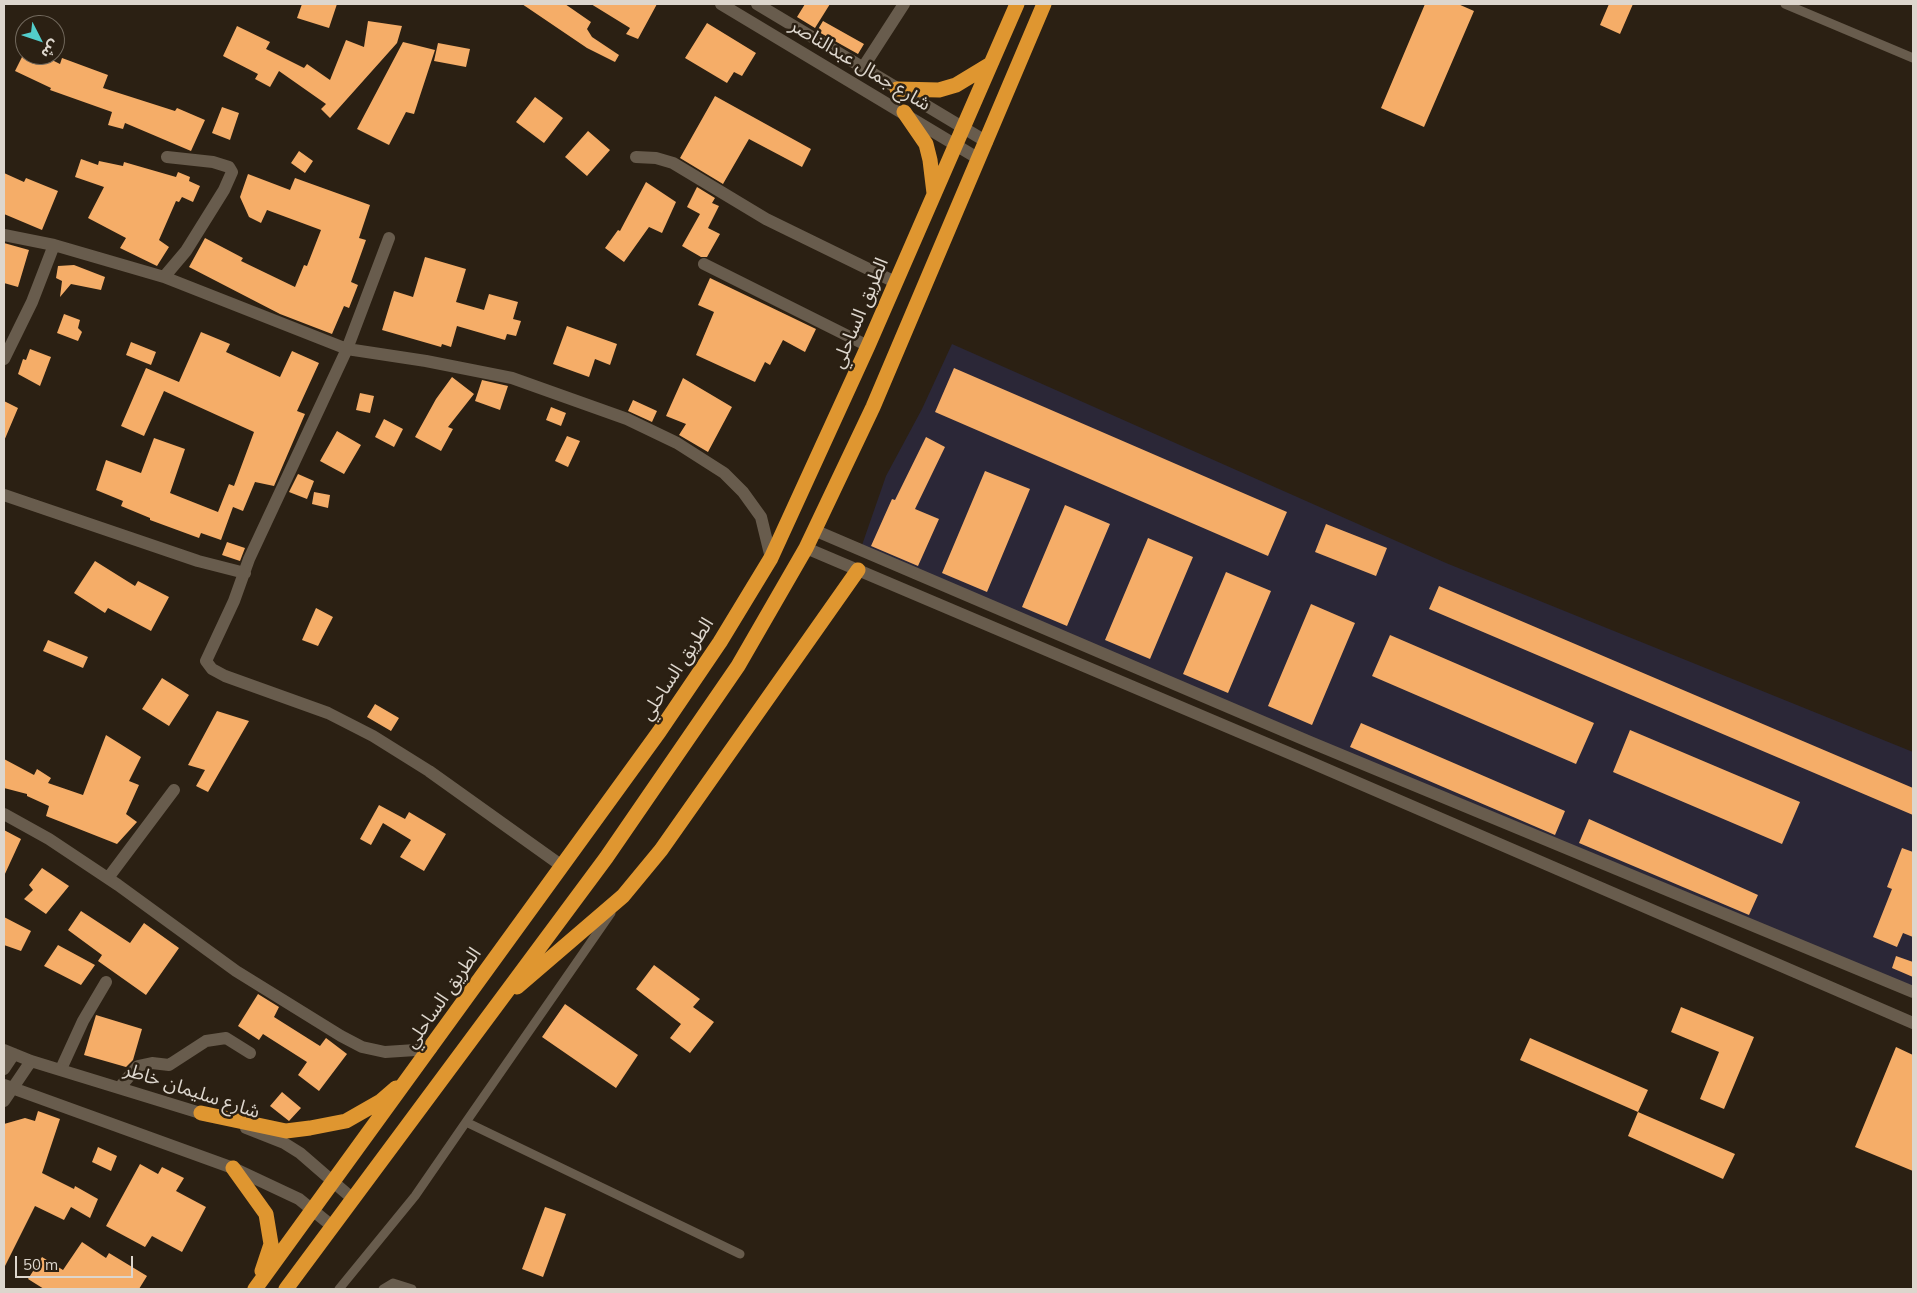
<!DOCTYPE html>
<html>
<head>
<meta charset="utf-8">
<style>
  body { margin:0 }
  #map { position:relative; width:1917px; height:1293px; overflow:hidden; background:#2b2013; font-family:Mulish,"Noto Sans Arabic",sans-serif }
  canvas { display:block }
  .frame { position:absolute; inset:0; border:5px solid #ddd6cd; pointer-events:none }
  .north { position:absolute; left:15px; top:15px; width:50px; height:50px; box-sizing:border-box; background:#2b2013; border:1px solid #72695d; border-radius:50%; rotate:131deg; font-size:14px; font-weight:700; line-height:20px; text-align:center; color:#ddd6cd }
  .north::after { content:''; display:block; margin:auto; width:18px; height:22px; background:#53cdcb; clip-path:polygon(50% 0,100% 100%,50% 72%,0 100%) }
  .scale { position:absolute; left:15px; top:1256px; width:118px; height:22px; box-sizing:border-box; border:2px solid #ddd6cd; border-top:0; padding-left:6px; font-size:15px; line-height:18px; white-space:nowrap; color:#ddd6cd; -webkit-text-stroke:4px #2b2013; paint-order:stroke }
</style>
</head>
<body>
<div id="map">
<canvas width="1917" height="1293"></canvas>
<div class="frame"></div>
<div class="north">ش</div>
<div class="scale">50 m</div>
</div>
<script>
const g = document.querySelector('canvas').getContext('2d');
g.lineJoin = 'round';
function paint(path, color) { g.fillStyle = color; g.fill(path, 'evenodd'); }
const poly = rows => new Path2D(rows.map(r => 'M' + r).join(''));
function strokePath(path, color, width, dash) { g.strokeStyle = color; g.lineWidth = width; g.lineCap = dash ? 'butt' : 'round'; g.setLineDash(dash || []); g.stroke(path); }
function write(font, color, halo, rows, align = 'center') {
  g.font = font + ' Mulish,"Noto Sans Arabic",sans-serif'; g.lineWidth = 5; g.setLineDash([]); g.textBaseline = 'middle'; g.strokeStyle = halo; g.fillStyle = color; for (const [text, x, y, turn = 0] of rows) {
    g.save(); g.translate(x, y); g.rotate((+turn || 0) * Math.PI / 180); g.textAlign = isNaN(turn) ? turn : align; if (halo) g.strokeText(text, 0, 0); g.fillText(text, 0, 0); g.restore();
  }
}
paint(poly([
  [952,344,1446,563,1913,752,1913,990,861,548,886,476,922,409]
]), '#2b2737');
paint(poly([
  [302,4,337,4,329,28,297,18],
  [522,4,565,4,591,22,587,29,592,37,619,55,615,62,587,48],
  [591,4,657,4,638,39,626,34,630,28],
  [805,4,830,4,815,28,797,17],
  [1425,4,1458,4,1474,11,1424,127,1381,108],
  [1609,4,1633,4,1620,34,1600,25],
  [368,21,402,26,397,43,330,118,321,109,326,104,279,71,270,87,255,79,258,74,223,56,237,26,270,42,266,49,304,68,307,64,330,80,346,40,364,47],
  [823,21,864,44,858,54,817,31],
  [707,23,756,53,742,76,734,72,727,83,685,58],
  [403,42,435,50,414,114,406,112,389,145,357,129],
  [438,43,470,49,466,67,434,61],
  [23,55,42,55,60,64,62,58,108,75,103,88,175,111,177,108,205,120,191,151,125,123,123,129,108,125,112,112,50,90,51,88,15,71],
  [715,96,811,149,802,167,749,139,723,184,680,158],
  [535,97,563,118,544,143,516,122],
  [222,107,239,113,230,140,212,133],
  [588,131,610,150,587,176,565,157],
  [299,151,313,161,305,173,291,163],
  [81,159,98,165,99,161,123,166,124,162,176,177,178,172,190,177,189,181,200,186,193,202,182,197,179,202,176,201,159,240,169,247,157,266,120,248,126,238,88,218,104,187,75,177],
  [4,173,24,182,26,178,58,191,42,230,4,214],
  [248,174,290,190,295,178,370,205,359,238,366,240,351,282,358,285,349,308,344,306,332,334,280,314,189,267,205,238,243,258,241,261,295,287,304,265,307,266,321,230,267,210,261,223,249,217,240,197],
  [646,182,676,202,662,233,649,227,624,262,605,248,618,230,620,231],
  [697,187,715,198,712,203,719,206,708,228,720,234,707,257,701,257,682,246,700,214,687,207],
  [4,243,29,250,18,287,4,283],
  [425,257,466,269,456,302,484,310,489,294,518,302,513,319,521,321,516,336,507,334,505,340,457,326,451,347,442,344,441,347,382,330,394,291,413,297],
  [74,265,105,277,101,290,71,284,60,297,62,281,56,278,58,266],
  [710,278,816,329,805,352,783,340,770,365,765,362,755,382,696,355,714,312,698,305],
  [64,314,80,320,78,328,82,332,78,341,57,333],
  [567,326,617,344,610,365,595,359,589,377,553,364],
  [201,332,230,344,226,352,280,377,292,351,319,363,297,411,305,414,274,486,255,482,243,511,233,507,221,540,201,533,199,538,150,520,150,518,121,506,123,501,96,490,106,460,141,473,154,438,185,449,170,493,218,512,229,484,234,486,254,432,164,391,144,436,121,426,146,368,179,382],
  [131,342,156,352,151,365,126,355],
  [30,349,51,357,40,386,18,374,23,359,26,360],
  [954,368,1287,512,1268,556,935,412],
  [452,377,474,394,448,427,453,429,441,451,415,437,436,399],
  [683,378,732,407,708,452,679,435,686,424,666,416],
  [482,380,508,386,500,410,475,401],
  [360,393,374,396,370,413,356,410],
  [633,400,657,411,652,422,628,411],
  [4,401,18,408,4,441],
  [551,407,566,413,561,426,546,420],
  [384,419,403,429,394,447,375,437],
  [337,431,361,445,344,474,320,461],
  [567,436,580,441,568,467,555,461],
  [926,437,945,447,915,509,939,519,918,566,871,546,892,499,895,500],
  [985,471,1030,489,987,592,942,573],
  [298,474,314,481,307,499,289,492],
  [314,492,330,495,328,508,312,504],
  [1065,505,1110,524,1067,626,1022,607],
  [1326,524,1387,548,1376,576,1315,552],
  [1148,538,1193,557,1150,659,1105,640],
  [227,542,245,548,240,561,222,555],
  [95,561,135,586,138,581,169,597,151,631,108,608,105,613,74,593],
  [1226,572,1271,591,1228,693,1183,674],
  [1439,586,1913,788,1913,815,1429,609],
  [1311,604,1355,623,1312,725,1268,706],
  [316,608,333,617,318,646,302,640],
  [1390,635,1594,723,1576,764,1372,676],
  [48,640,88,657,83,668,43,651],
  [162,678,189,695,169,726,142,709],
  [375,704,399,718,391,731,367,717],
  [217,711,249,721,208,792,196,786,205,770,188,765],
  [1361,723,1565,811,1555,835,1350,747],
  [1630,730,1800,802,1782,844,1613,772],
  [106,735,141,757,129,781,139,785,126,814,137,822,117,844,46,816,49,806,27,796,27,794,4,788,4,759,34,775,37,769,51,778,48,783,83,795],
  [379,805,405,819,409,812,446,834,424,871,400,857,411,840,383,823,371,845,360,839],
  [1589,819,1758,895,1749,915,1579,843],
  [4,830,21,839,4,876],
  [1902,848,1913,852,1913,937,1903,933,1897,947,1873,937,1892,889,1887,887],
  [42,868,69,886,46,914,24,899,33,890,29,885],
  [81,911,130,943,144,923,179,948,146,995,98,961,102,955,68,930],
  [4,917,31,931,21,951,4,945],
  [58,945,95,965,81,985,44,966],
  [1896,956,1913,962,1913,977,1892,968],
  [654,965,700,999,693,1007,714,1022,690,1053,670,1038,681,1024,636,989],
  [258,994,279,1007,274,1017,320,1046,326,1038,347,1054,319,1091,298,1075,307,1062,263,1034,259,1040,238,1026],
  [565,1004,638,1055,616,1088,542,1037],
  [1681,1007,1754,1037,1724,1109,1700,1099,1719,1052,1671,1032],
  [96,1015,142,1029,133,1060,126,1067,84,1055],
  [1530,1038,1648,1090,1638,1112,1520,1060],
  [1896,1047,1913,1055,1913,1171,1855,1147],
  [282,1092,301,1108,289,1121,270,1106],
  [38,1111,60,1119,42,1173,74,1189,75,1186,98,1199,90,1218,71,1207,64,1220,35,1206,4,1268,4,1124,25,1118,35,1121],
  [1638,1112,1735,1154,1723,1179,1628,1136],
  [98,1147,117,1156,111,1171,92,1162],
  [140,1164,158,1174,162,1167,184,1178,176,1191,206,1207,182,1252,152,1236,145,1247,106,1226],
  [545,1207,566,1214,543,1277,522,1269],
  [82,1242,106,1258,109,1253,147,1276,139,1289,44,1289,28,1279,42,1257,63,1270]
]), '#f5ad68');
strokePath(poly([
  [1785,4,1913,58],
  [466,1122,611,913],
  [339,1289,415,1196,466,1122,740,1254],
  [383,1289,393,1283,412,1289]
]), '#685c4d', 9);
strokePath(poly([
  [862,69,904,4],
  [636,157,656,158,673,163,766,219,895,282],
  [4,235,54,245,164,277,347,349,426,361,512,378,627,419,677,443,724,473,743,492,761,517,771,558],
  [389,238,347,349,249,559,234,601,206,661,212,669,225,676,328,713,373,736,429,771,562,866],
  [704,264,868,346],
  [164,277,186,251,224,190,232,172,229,167,213,162,167,157],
  [4,359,32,302,54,245],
  [4,495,198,561,245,573],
  [814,530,1310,742,1913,992],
  [806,548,1303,759,1913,1023],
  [4,814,49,839,118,885,236,971,341,1036,362,1047,385,1052,431,1049],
  [108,878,174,790],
  [61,1069,83,1021,106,982],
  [120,1087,138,1066,152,1063,169,1065,206,1041,226,1038,250,1053]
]), '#685c4d', 12);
strokePath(poly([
  [721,4,979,159],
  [757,4,987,142],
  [4,1050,31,1061,210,1116],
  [4,1069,14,1054],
  [4,1085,233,1168,299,1199,332,1226],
  [4,1101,31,1061],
  [246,1128,284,1143,300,1153,353,1199]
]), '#685c4d', 12);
strokePath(poly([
  [897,89,939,90,956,85,989,65],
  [904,112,926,144,930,160,934,193],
  [517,987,623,896,661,850,858,570],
  [201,1113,286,1131,310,1128,346,1121,381,1101,396,1088],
  [233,1168,266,1214,271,1244,262,1271],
  [255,1289,659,732,720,642,771,558,868,346,1017,4],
  [286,1289,606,858,738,666,806,548,873,407,1044,4]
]), '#df9630', 15);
write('19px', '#ddd6cd', '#2b2013', [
  ["شارع جمال عبدالناصر",860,65,31],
  ["الطريق الساحلي",860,313,-67],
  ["الطريق الساحلي",677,669,-57],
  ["الطريق الساحلي",443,998,-55],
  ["شارع سليمان خاطر",192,1091,18]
]);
</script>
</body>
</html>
